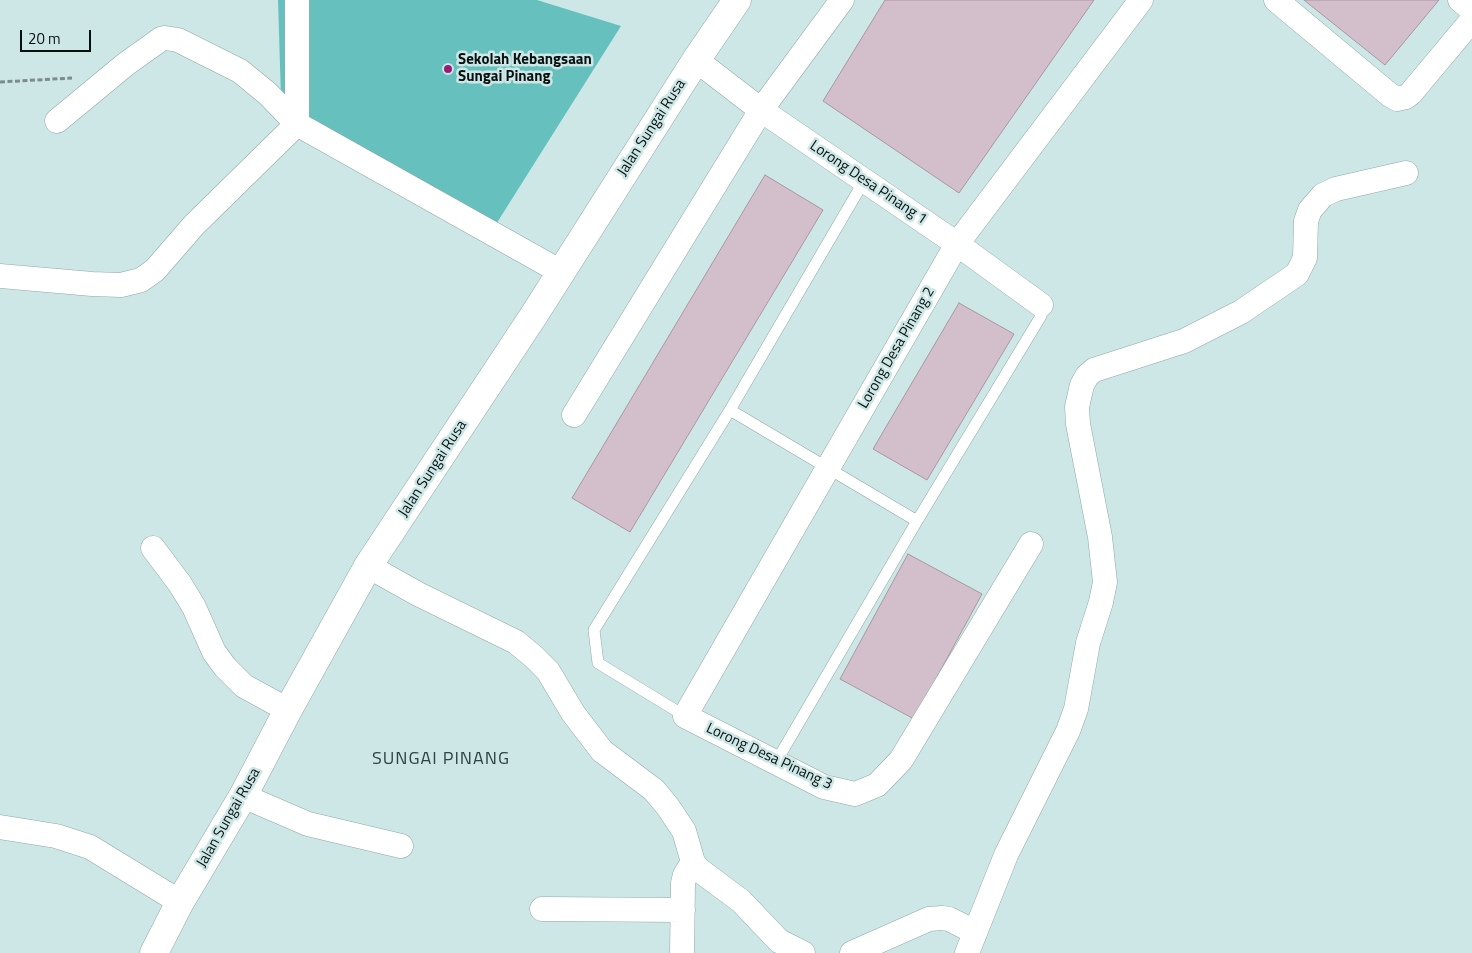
<!DOCTYPE html>
<html>
<head>
<meta charset="utf-8">
<style>
  body { margin:0 }
  #map { position:relative; width:1472px; height:953px; overflow:hidden; background:#cde7e6; font-family:"Titillium Web",sans-serif }
  canvas { display:block }
  .scale { position:absolute; left:20px; top:30px; width:71px; height:22px; box-sizing:border-box; border:2px solid #081111; border-top:0; padding-left:6px; font-size:15px; line-height:18px; white-space:nowrap; color:#081111; -webkit-text-stroke:4px #cde7e6; paint-order:stroke }
</style>
</head>
<body>
<div id="map">
<canvas width="1472" height="953"></canvas>
<div class="scale">20 m</div>
</div>
<script>
const g = document.querySelector('canvas').getContext('2d');
g.lineJoin = 'round';
function paint(path, color) { g.fillStyle = color; g.fill(path, 'evenodd'); }
const poly = rows => new Path2D(rows.map(r => 'M' + r).join(''));
function strokePath(path, color, width, dash) { g.strokeStyle = color; g.lineWidth = width; g.lineCap = dash ? 'butt' : 'round'; g.setLineDash(dash || []); g.stroke(path); }
function write(font, color, halo, rows, align = 'center') {
  g.font = font + ' "Titillium Web",sans-serif'; g.lineWidth = 5; g.setLineDash([]); g.textBaseline = 'middle'; g.strokeStyle = halo; g.fillStyle = color; for (const [text, x, y, turn = 0] of rows) {
    g.save(); g.translate(x, y); g.rotate((+turn || 0) * Math.PI / 180); g.textAlign = isNaN(turn) ? turn : align; if (halo) g.strokeText(text, 0, 0); g.fillText(text, 0, 0); g.restore();
  }
}
paint(poly([
  [278,0,537,0,621,26,493,229,282,131]
]), '#66c0bd');
const building = poly([
  [885,0,1094,0,959,193,823,101,885,0],
  [1304,0,1439,0,1385,65,1304,0],
  [765,175,823,210,630,532,572,498,765,175],
  [959,303,1014,334,927,480,873,449,959,303],
  [908,554,982,594,914,719,840,679,908,554]
]);
paint(building, '#d3bfcb');
strokePath(building, '#a996a1', 1);
const service = poly([
  [730,410,917,521],
  [685,716,598,663,594,630,730,410,864,181],
  [776,762,917,521,1041,316,1041,305]
]);
const minor = poly([
  [1276,0,1390,95,1397,99,1406,97,1411,93,1472,20],
  [1460,0,1472,10],
  [696,60,761,110,957,244,1041,305],
  [57,121,126,64,161,39,165,38,178,40,240,71,268,94,297,124,561,272],
  [0,276,92,284,121,285,141,280,155,270,194,225,297,124,297,0],
  [574,415,761,110,842,0],
  [1031,544,901,760,877,785,855,794,824,787,685,716,957,244,1141,0],
  [153,548,180,584,194,607,214,652,225,667,244,686,288,710],
  [368,566,418,594,516,642,534,657,548,671,573,713,602,751,654,790,668,807,684,831,693,862,698,869,741,901,779,941,803,953],
  [243,796,308,824,401,846],
  [0,827,56,836,90,847,180,902],
  [542,909,683,910],
  [682,953,683,883,685,875,693,862],
  [852,953,929,919,942,918,949,919,975,932],
  [967,953,1006,855,1068,731,1076,709,1088,643,1101,602,1105,582,1100,537,1078,424,1077,407,1079,398,1082,385,1087,376,1094,370,1184,341,1241,312,1297,274,1305,258,1306,221,1310,210,1323,195,1336,189,1406,173]
]);
const primary = poly([
  [154,953,180,902,243,796,288,710,368,566,534,315,696,60,737,0]
]);
strokePath(service, '#8fa8a7', 12);
strokePath(minor, '#8fa8a7', 25);
strokePath(primary, '#8fa8a7', 29);
strokePath(poly([
  [0,82,72,78]
]), '#7a8c8c', 3, [5, 2.5]);
strokePath(service, '#fff', 11);
strokePath(minor, '#fff', 24);
strokePath(primary, '#fff', 28);
for (const [x, y, r, color] of [
  [448,69,5,"#971c76"]
]) { const dot = new Path2D(); dot.arc(x, y, r, 0, 2 * Math.PI); g.fillStyle = color; g.fill(dot); strokePath(dot, '#cde7e6', 2); }
write('bold 15px', '#081111', '#cde7e6', [
  ["Sekolah Kebangsaan",458,60],
  ["Sungai Pinang",458,77]
], 'left');
write('15px', '#081111', '#cde7e6', [
  ["Jalan Sungai Rusa",652,128,-57],
  ["Lorong Desa Pinang 1",868,183,34],
  ["Lorong Desa Pinang 2",897,348,-60],
  ["Jalan Sungai Rusa",433,469,-57],
  ["Lorong Desa Pinang 3",769,757,25],
  ["Jalan Sungai Rusa",229,818,-60]
]);
g.letterSpacing = '1px';
write('18px', '#2f4544', '#cde7e6', [
  ["SUNGAI PINANG",441,760]
]);
g.letterSpacing = '0px';
</script>
</body>
</html>
